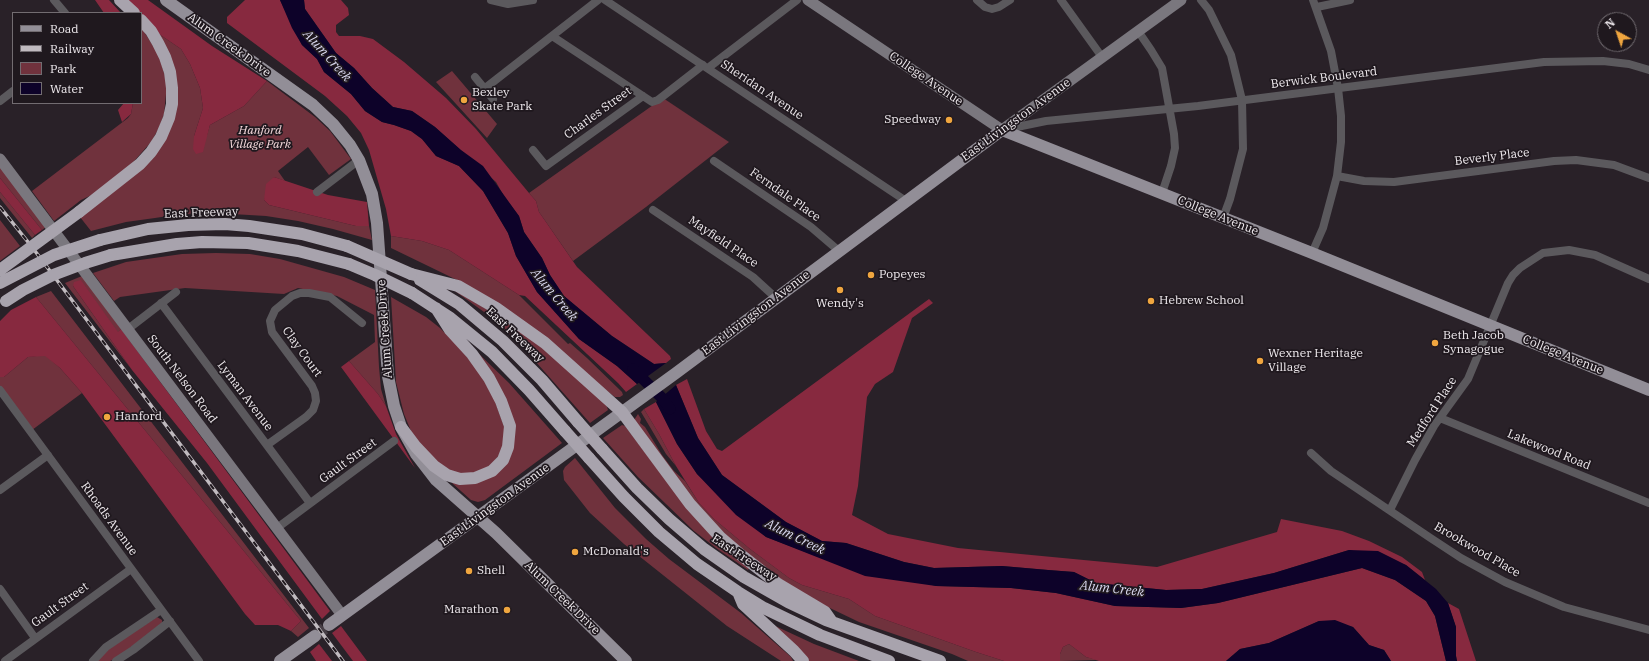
<!DOCTYPE html>
<html>
<head>
<meta charset="utf-8">
<style>
  body { margin:0 }
  #map { position:relative; width:1649px; height:661px; overflow:hidden; background:#292128; font-family:"IBM Plex Serif",serif }
  canvas { display:block }
  .legend { position:absolute; left:12px; top:12px; width:130px; height:92px; box-sizing:border-box; background:#1f181e; border:1px solid #726c71; margin:0; padding:5px 7px; list-style:none; font-size:12px; color:#efeaee }
  .legend li { display:flex; align-items:center; gap:8px; height:20px }
  .legend b { width:20px; border:1px solid #726c71 }
  .north { position:absolute; left:1597px; top:12px; width:40px; height:40px; box-sizing:border-box; background:#1f181e; border:1px solid #726c71; border-radius:50%; rotate:320deg; font-size:11px; font-weight:700; line-height:16px; text-align:center; color:#efeaee }
  .north::after { content:''; display:block; margin:auto; width:14px; height:18px; background:#f0a63f; clip-path:polygon(50% 0,100% 100%,50% 72%,0 100%) }
</style>
</head>
<body>
<div id="map">
<canvas width="1649" height="661"></canvas>
<ul class="legend">
<li><b style="height:5px;background:#928e97"></b>Road</li>
<li><b style="height:5px;background:#c0babf"></b>Railway</li>
<li><b style="height:11px;background:#70323d"></b>Park</li>
<li><b style="height:11px;background:#0d0229"></b>Water</li>
</ul>
<div class="north">N</div>
</div>
<script>
const g = document.querySelector('canvas').getContext('2d');
g.lineJoin = 'round';
function paint(path, color) { g.fillStyle = color; g.fill(path, 'evenodd'); }
const poly = rows => new Path2D(rows.map(r => 'M' + r).join(''));
function strokePath(path, color, width, dash) { g.strokeStyle = color; g.lineWidth = width; g.lineCap = dash ? 'butt' : 'round'; g.setLineDash(dash || []); g.stroke(path); }
function write(font, color, halo, rows, align = 'center') {
  g.font = font + ' "IBM Plex Serif",serif'; g.lineWidth = 3.5; g.setLineDash([]); g.textBaseline = 'middle'; g.strokeStyle = halo; g.fillStyle = color; for (const [text, x, y, turn = 0] of rows) {
    g.save(); g.translate(x, y); g.rotate((+turn || 0) * Math.PI / 180); g.textAlign = isNaN(turn) ? turn : align; if (halo) g.strokeText(text, 0, 0); g.fillText(text, 0, 0); g.restore();
  }
}
paint(poly([
  [141,27,159,55,167,84,164,114,159,128,151,142,128,168,98,192,81,200,54,221,32,191,128,118,131,114,133,103,141,103],
  [156,32,181,49,190,64,200,88,203,108,194,136,207,135,210,125,244,106,267,81,315,117,330,131,351,159,329,175,308,147,278,171,285,181,274,177,264,200,269,205,356,226,369,226,372,240,333,229,298,221,266,216,215,213,181,214,155,218,126,222,91,231,80,217,122,184,173,116],
  [452,71,497,124,487,138,436,82],
  [663,98,729,142,646,207,573,261,546,222,539,212,536,201,529,193],
  [0,166,46,227,42,230,0,178],
  [0,192,35,235,32,238,0,198],
  [0,220,20,246,0,261],
  [391,236,422,241,449,250,519,295,568,344,570,343,587,358,622,392,623,395,620,397,615,397,457,280,391,248],
  [216,253,250,254,280,259,344,277,375,290,379,367,381,389,386,406,378,394,349,361,375,342,374,315,337,296,298,288,284,294,185,288,120,297,114,301,93,273,126,262,182,254],
  [82,276,121,329,118,333,81,281,73,286,132,370,65,283],
  [452,289,527,333,606,404,608,410,590,423,520,344,491,317],
  [51,291,309,628,298,637,291,631,301,621,36,297],
  [391,297,426,317,440,328,455,343,479,371,502,414,506,436,501,453,490,466,476,474,448,473,420,445,411,431,404,414,396,382],
  [478,353,509,383,562,443,485,500,478,502,471,500,452,483,471,483,512,449],
  [45,355,60,368,82,393,32,430,0,387,0,377,4,377,28,357],
  [644,409,659,434,676,466,666,454,641,412],
  [638,414,641,419,640,423,645,427,662,455,674,471,685,481,699,503,714,519,750,549,789,578,802,585,849,599,875,616,976,652,1004,661,968,661,952,654,859,622,807,597,789,585,740,549,699,508,634,420],
  [622,425,625,426,678,496,749,568,748,570,716,548,694,531,638,477,603,438],
  [575,458,615,508,646,539,669,559,741,613,791,657,793,661,781,661,727,626,624,544,590,513,564,480,563,471,565,467],
  [157,617,162,620,162,623,120,656,110,661,96,661,107,649],
  [771,624,814,644,859,661,807,661],
  [1069,644,1086,657,1098,660,1060,661,1060,654,1063,647]
]), '#70323d');
paint(poly([
  [95,0,109,0,121,13,104,13],
  [126,0,148,0,212,46,267,81,244,106,210,125,203,152,196,154,193,149,194,136,203,108,200,88,190,64,181,49,156,32,141,15,141,13,139,13],
  [245,0,280,0,302,45,317,59,324,72,351,94,365,111,382,122,394,125,411,131,422,139,436,156,459,166,483,191,508,233,516,256,537,292,579,339,617,366,637,384,626,392,618,383,525,296,519,295,449,250,422,241,391,236,386,209,369,150,361,133,347,116,325,96,227,23,227,17],
  [304,0,341,0,348,8,349,15,336,25,336,32,339,36,360,36,373,39,404,62,446,98,476,129,529,193,536,201,539,212,546,222,577,267,670,356,671,359,666,363,654,364,612,336,564,296,550,275,542,258,524,232,519,216,505,198,496,182,435,127,412,111,393,107,372,88,354,68,336,53,305,9],
  [124,103,133,103,131,114,122,122,118,110],
  [274,177,328,195,367,202,369,226,356,226,269,205,264,200,266,184],
  [0,178,42,230,35,235,0,192],
  [81,280,118,332,121,329,330,611,322,619,207,463,132,370,73,286,74,282],
  [36,297,301,621,291,631,278,625,255,625,245,614,82,393,60,368,45,356,28,357,4,377,0,377,0,321,11,310],
  [929,299,933,303,912,318,893,372,875,384,867,397,858,486,852,515,888,534,958,548,1157,567,1277,532,1281,519,1342,531,1369,541,1402,557,1422,572,1425,580,1406,565,1349,550,1274,573,1202,589,1166,590,1096,583,1074,572,1048,570,1002,566,934,568,904,562,846,543,822,541,786,522,722,475,698,438,676,385,687,379,706,431,717,449,722,451],
  [349,361,378,394,386,406,396,434,415,468,341,367],
  [656,402,677,444,697,474,766,537,811,554,936,586,1011,588,1056,593,1115,606,1181,608,1218,603,1362,568,1395,580,1426,601,1435,616,1446,661,1391,661,1384,650,1369,645,1353,627,1319,621,1269,643,1240,649,1226,661,1099,661,1086,657,1069,644,1063,647,1060,654,1060,661,1004,661,976,652,875,616,849,599,802,585,789,578,750,549,714,519,699,503,676,466,659,434,644,409],
  [1448,603,1459,609,1476,661,1457,661,1456,656,1456,627],
  [341,626,367,661,353,661,332,633],
  [319,644,332,661,316,661,310,652]
]), '#87293f');
paint(poly([
  [280,0,304,0,305,9,336,53,354,68,372,88,393,107,412,111,435,127,461,150,483,166,519,216,524,232,542,258,550,275,564,296,612,336,654,364,666,363,637,384,617,366,579,339,537,292,516,256,508,233,483,191,459,166,436,156,422,139,411,131,394,125,382,122,365,111,351,94,324,72,317,59,302,45,292,28],
  [676,385,698,438,722,475,786,522,822,541,846,543,904,562,934,568,1002,566,1048,570,1074,572,1096,583,1166,590,1202,589,1274,573,1349,550,1378,551,1406,565,1436,589,1448,603,1456,627,1456,656,1457,661,1446,661,1435,616,1426,601,1395,580,1362,568,1218,603,1181,608,1115,606,1056,593,1011,588,936,586,865,576,766,537,736,515,697,474,677,444,656,402],
  [1335,620,1353,627,1369,645,1384,650,1391,661,1226,661,1240,649,1269,643,1319,621]
]), '#0d0229');
strokePath(poly([
  [633,369,663,399,670,409]
]), '#0d0229', 11);
strokePath(poly([
  [315,636,329,625]
]), '#473f46', 12, [12, 6]);
strokePath(poly([
  [54,0,65,13],
  [491,0,508,4,533,0],
  [605,0,906,201],
  [977,0,985,7,992,9,999,7,1010,0],
  [1061,0,1102,57],
  [1201,0,1209,10,1231,55,1242,100,1243,149,1230,199,1223,218],
  [1317,7,1350,0],
  [1138,31,1151,50,1162,68,1174,134,1175,148,1171,166,1162,193],
  [552,36,652,102,658,100,703,65],
  [708,68,797,0],
  [475,77,493,99],
  [484,89,598,0],
  [0,101,13,91],
  [1007,129,1046,121,1198,106,1544,62,1603,61,1629,64,1649,70],
  [533,150,546,166,643,96],
  [714,161,811,227,839,251],
  [1337,176,1364,181,1394,182,1554,161,1576,160,1614,165,1649,178],
  [317,192,359,160],
  [653,210,753,277,776,298],
  [1312,253,1323,228,1337,176,1341,142,1341,116,1338,88,1331,51,1313,0],
  [161,303,310,503],
  [128,329,176,292],
  [0,390,199,661],
  [1440,418,1649,503],
  [267,445,306,417,313,410,316,401,315,393,312,386,272,332,270,321,275,310,292,296,300,293,309,293,330,297,362,323],
  [1311,453,1331,471,1429,537,1461,558,1505,582,1564,607,1649,630],
  [0,490,48,455],
  [1390,510,1415,460,1434,426,1468,379,1508,283,1513,275,1520,268,1543,253,1569,250,1595,255,1649,279],
  [277,528,394,441],
  [0,589,35,638],
  [5,661,131,569],
  [93,661,106,647,161,610],
  [116,661,133,650,170,621]
]), '#5b595d', 8);
strokePath(poly([
  [808,0,1002,130,1181,0],
  [0,159,342,615]
]), '#7a777e', 11);
strokePath(poly([
  [166,0,313,105,333,124,350,145,359,160,372,194,377,223,388,376,394,406,401,427,416,454,436,480,496,533,626,661],
  [329,625,676,373,1002,130,1312,253,1649,390],
  [280,661,315,636]
]), '#928e97', 12);
strokePath(poly([
  [120,0,134,13],
  [79,212,140,164,151,152,161,137,169,118,172,104,172,88,170,72,165,57,158,43,151,31,141,20],
  [100,240,148,229,188,225,225,224,249,226,302,234,347,246],
  [111,255,177,244,202,242,248,243,298,251,349,264],
  [411,274,458,286,496,308,545,343,622,412,690,504,720,537,741,555,778,584,825,612,832,622],
  [420,280,459,304,503,341,542,380,578,422],
  [412,293,449,317,492,352,529,390,565,431],
  [401,427,416,447,434,466,447,475,460,479,475,478,492,471,503,460,508,447,510,426,501,401,489,378,472,354,450,330,436,308],
  [602,449,637,488,669,519,704,549,744,577,788,602,826,620,940,661],
  [589,458,624,497,659,532,697,564,738,592,764,608,820,635,889,661],
  [738,592,743,604,794,651,803,661]
]), '#a8a3ad', 12);
const rail = poly([
  [0,207,32,247,343,661]
]);
strokePath(rail, '#c0babf', 3.5);
strokePath(rail, '#1f181e', 2, [6]);
strokePath(poly([
  [347,246,411,274],
  [349,264,375,275,412,293],
  [0,270,79,212],
  [0,283,54,255,100,240],
  [6,301,23,290,53,275,85,263,111,255],
  [578,422,602,449],
  [565,431,589,458]
]), '#a8a3ad', 12);
for (const [x, y, r, color] of [
  [464,100,4,"#f0a63f"],
  [949,120,4,"#f0a63f"],
  [871,275,4,"#f0a63f"],
  [840,290,4,"#f0a63f"],
  [1151,301,4,"#f0a63f"],
  [1435,343,4,"#f0a63f"],
  [1260,361,4,"#f0a63f"],
  [107,417,4,"#f0a63f"],
  [575,552,4,"#f0a63f"],
  [469,571,4,"#f0a63f"],
  [507,610,4,"#f0a63f"]
]) { const dot = new Path2D(); dot.arc(x, y, r, 0, 2 * Math.PI); g.fillStyle = color; g.fill(dot); strokePath(dot, '#1f181e', 1.5); }
write('12px', '#efeaee', '#1f181e', [
  ["Alum Creek Drive",229,45,36],
  ["Berwick Boulevard",1324,78,-7],
  ["College Avenue",926,79,34],
  ["Sheridan Avenue",762,90,34],
  ["Charles Street",598,113,-36],
  ["East Livingston Avenue",1016,120,-36],
  ["Beverly Place",1492,157,-7],
  ["Ferndale Place",785,195,35],
  ["East Freeway",201,213,-2],
  ["College Avenue",1218,216,22],
  ["Mayfield Place",723,242,34],
  ["East Livingston Avenue",756,313,-37],
  ["Alum Creek Drive",385,329,-94],
  ["East Freeway",515,335,43],
  ["Clay Court",302,352,54],
  ["College Avenue",1563,355,22],
  ["South Nelson Road",182,379,53],
  ["Lyman Avenue",245,396,53],
  ["Medford Place",1432,412,-57],
  ["Lakewood Road",1549,450,22],
  ["Gault Street",348,461,-36],
  ["East Livingston Avenue",495,505,-36],
  ["Rhoads Avenue",109,519,54],
  ["Brookwood Place",1477,550,30],
  ["East Freeway",744,558,33],
  ["Alum Creek Drive",562,598,44],
  ["Gault Street",60,605,-36]
]);
write('12px', '#efeaee', '#1f181e', [
  ["Bexley",472,93],
  ["Skate Park",472,107],
  ["Speedway",941,120,"right"],
  ["Popeyes",879,275],
  ["Hebrew School",1159,301],
  ["Wendy's",840,304,"center"],
  ["Beth Jacob",1443,336],
  ["Synagogue",1443,350],
  ["Wexner Heritage",1268,354],
  ["Village",1268,368],
  ["Hanford",115,417],
  ["McDonald's",583,552],
  ["Shell",477,571],
  ["Marathon",499,610,"right"]
], 'left');
write('italic 12px', '#f4d8db', '#1f181e', [
  ["Hanford",260,131],
  ["Village Park",260,145]
]);
write('italic 13px', '#dbdaf1', '#1f181e', [
  ["Alum Creek",327,56,48],
  ["Alum Creek",554,295,50],
  ["Alum Creek",795,537,26],
  ["Alum Creek",1112,589,6]
]);
</script>
</body>
</html>
